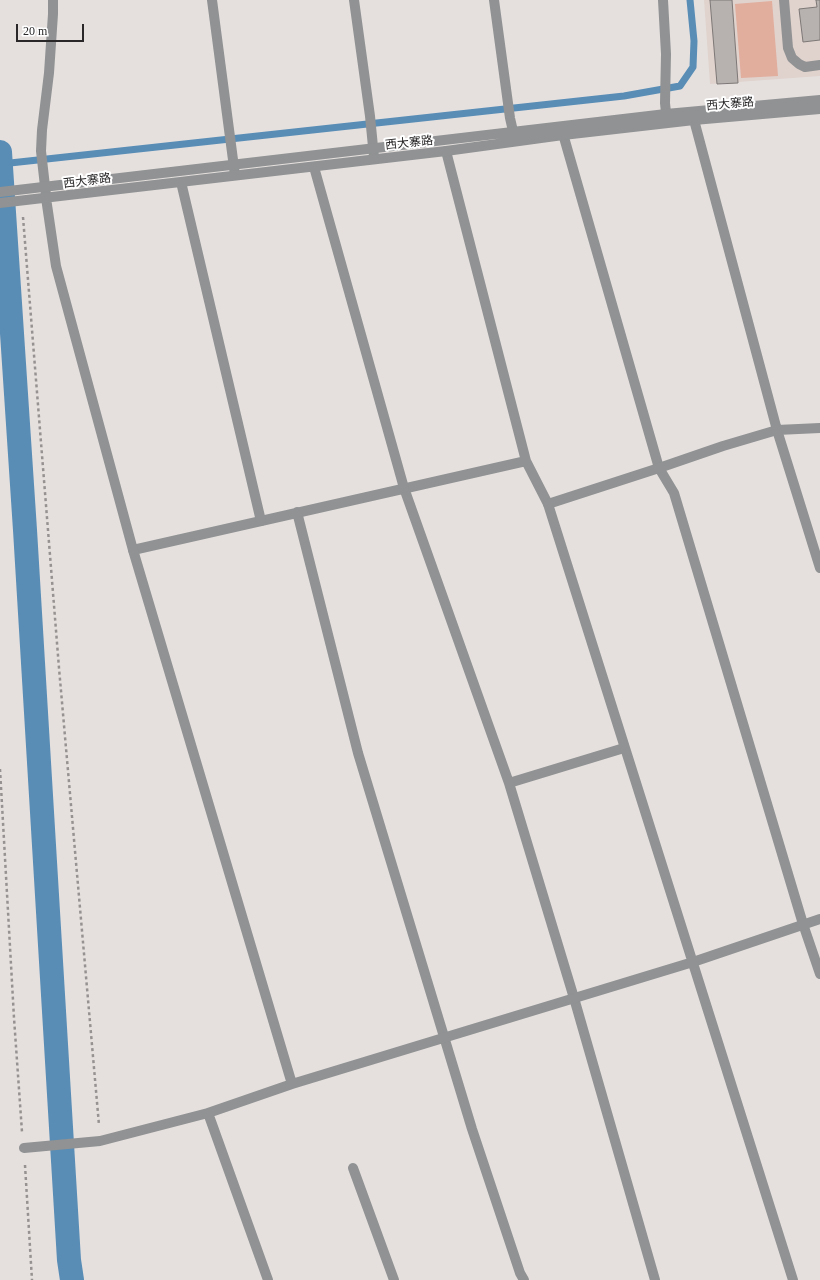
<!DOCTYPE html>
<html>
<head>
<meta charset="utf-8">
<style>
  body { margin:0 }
  #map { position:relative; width:820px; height:1280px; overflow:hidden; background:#e5e0de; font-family:Georgia,serif }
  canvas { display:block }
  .scale { position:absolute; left:16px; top:24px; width:68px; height:18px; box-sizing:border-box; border:2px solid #292727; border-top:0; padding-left:5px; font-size:12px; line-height:14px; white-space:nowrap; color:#292727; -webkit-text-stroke:3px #fff; paint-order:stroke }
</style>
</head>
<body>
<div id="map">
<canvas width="820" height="1280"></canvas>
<div class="scale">20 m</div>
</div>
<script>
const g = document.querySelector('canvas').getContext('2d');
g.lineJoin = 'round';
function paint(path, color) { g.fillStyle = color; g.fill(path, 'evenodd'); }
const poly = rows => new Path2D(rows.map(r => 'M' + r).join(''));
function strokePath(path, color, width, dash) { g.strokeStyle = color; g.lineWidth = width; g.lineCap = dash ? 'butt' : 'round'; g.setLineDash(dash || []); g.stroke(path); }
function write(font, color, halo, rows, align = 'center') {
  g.font = font + ' Georgia,"Noto Sans SC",serif'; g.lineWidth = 4; g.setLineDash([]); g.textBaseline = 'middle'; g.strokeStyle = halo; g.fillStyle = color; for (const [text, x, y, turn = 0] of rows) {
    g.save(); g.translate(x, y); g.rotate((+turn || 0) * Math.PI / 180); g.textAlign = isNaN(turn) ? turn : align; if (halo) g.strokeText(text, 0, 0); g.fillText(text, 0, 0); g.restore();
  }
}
paint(poly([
  [704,0,820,0,820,76,710,84]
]), '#e0d2cd');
paint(poly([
  [772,1,778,76,741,78,735,4]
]), '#e1ad9d');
strokePath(poly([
  [1,164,624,96,680,86,693,67,694,41,690,0]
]), '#598db6', 7);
strokePath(poly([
  [0,152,25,530,69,1260,72,1280]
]), '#598db6', 24);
const building = poly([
  [710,0,732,0,738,83,717,84,710,0],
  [816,0,820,0,820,40,803,42,799,9,817,7,816,0]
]);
paint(building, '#b7b2b0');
strokePath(building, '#7d7877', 1);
strokePath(poly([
  [23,217,59,668,99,1125],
  [0,769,14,1018,22,1132],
  [25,1165,32,1280]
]), '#969291', 2.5, [3, 3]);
strokePath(poly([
  [212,0,235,175],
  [354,0,370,116,374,157],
  [494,0,510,118,515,140],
  [663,0,666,54,665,103,667,122],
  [784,0,788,48,792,58,799,64,805,67,820,65],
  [561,127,659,468,674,493,803,924,820,974],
  [446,151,526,461,548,504],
  [46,195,41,151,42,130,49,73,53,14,53,0],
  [404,488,509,783,574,998,655,1280],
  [297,512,358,753,472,1129,520,1273,524,1280],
  [133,550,526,461],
  [509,783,624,748],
  [353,1168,394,1280]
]), '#909293', 10);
strokePath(poly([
  [694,113,694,120,777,430,820,568],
  [314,167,404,488],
  [181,182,261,521],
  [0,192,666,114,820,100],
  [46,198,56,266,133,550,292,1084],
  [0,203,446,151,563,135,694,120,820,109],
  [208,1113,268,1280],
  [24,1148,100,1141,208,1113,292,1084,693,962,820,919],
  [793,1280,548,504,659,468,723,446,777,430,820,428]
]), '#909293', 10);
write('12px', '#292727', '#fff', [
  ["西大寨路",730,103,-5],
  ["西大寨路",409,142,-6],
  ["西大寨路",87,180,-7]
]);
</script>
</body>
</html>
